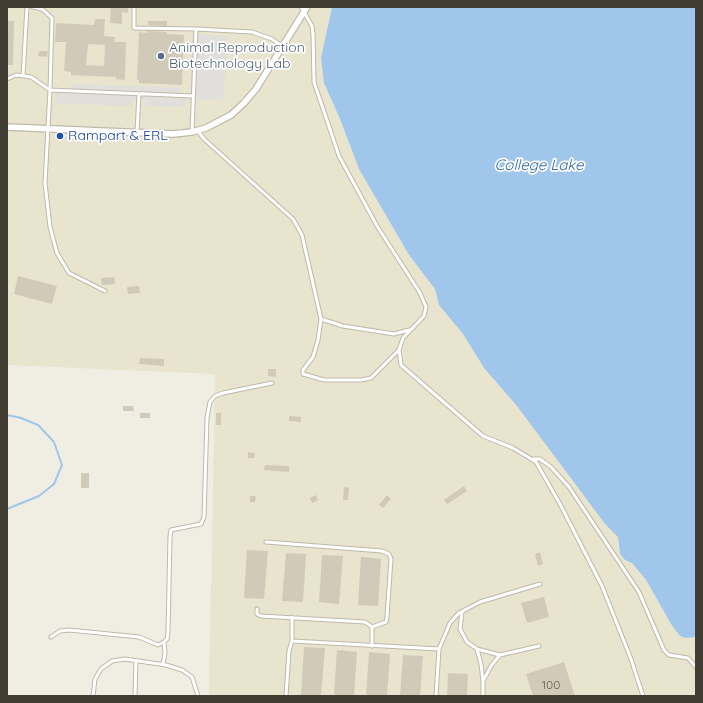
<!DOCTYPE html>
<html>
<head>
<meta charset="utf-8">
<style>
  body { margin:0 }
  #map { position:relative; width:703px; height:703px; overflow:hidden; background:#f0eee3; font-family:Quicksand,sans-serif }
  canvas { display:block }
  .frame { position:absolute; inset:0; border:8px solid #423d33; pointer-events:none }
</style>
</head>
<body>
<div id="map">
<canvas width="703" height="703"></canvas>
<div class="frame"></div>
</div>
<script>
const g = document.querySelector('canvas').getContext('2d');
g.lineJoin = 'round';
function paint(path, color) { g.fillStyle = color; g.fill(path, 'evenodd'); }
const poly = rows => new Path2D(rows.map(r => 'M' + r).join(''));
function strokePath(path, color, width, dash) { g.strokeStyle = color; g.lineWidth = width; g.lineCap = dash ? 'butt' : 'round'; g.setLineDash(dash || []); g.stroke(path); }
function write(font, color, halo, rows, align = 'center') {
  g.font = font + ' Quicksand,sans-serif'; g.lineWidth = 3.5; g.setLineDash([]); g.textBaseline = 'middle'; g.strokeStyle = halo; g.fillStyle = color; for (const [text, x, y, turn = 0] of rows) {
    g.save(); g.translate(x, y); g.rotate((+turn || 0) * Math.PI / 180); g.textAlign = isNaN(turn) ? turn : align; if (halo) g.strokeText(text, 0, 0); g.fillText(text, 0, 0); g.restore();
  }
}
paint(poly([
  [7,7,332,7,327,29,331,99,340,119,359,169,409,255,435,289,439,305,463,334,484,368,517,406,605,524,619,537,618,547,625,560,632,563,646,580,671,624,681,636,686,638,696,637,696,696,209,696,215,374,7,365]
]), '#e9e4cd');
paint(poly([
  [192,34,227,36,224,97,221,100,200,100,190,92],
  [72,84,181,88,181,94,186,94,185,107,146,106,146,100,132,100,131,106,56,103,57,89,71,90]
]), '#e1dfdb');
paint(poly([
  [332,7,696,7,696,637,686,638,680,636,671,624,646,580,632,563,625,560,620,554,618,537,605,524,517,406,484,368,463,334,439,305,435,289,409,255,359,169,340,119,324,83,321,58]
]), '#a0c6ec');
strokePath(poly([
  [7,415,21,418,38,425,54,442,62,465,54,484,39,496,7,509]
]), '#a0c6ec', 2);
paint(poly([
  [111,7,128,7,128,13,122,12,122,24,110,23],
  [95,19,105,19,104,36,115,37,114,42,126,42,125,80,116,79,116,77,71,75,71,72,64,71,66,42,55,42,56,23,94,25],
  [88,44,105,45,104,66,86,65],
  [7,21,14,21,13,65,7,65],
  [148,21,167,21,167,26,148,25],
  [147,31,167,32,167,34,184,35,182,85,139,83,139,80,137,80,139,32,147,33],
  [39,51,48,51,47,57,38,56],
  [18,276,57,286,52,304,14,294],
  [114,277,115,284,102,285,101,278],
  [139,286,140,293,128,294,127,287],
  [140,358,164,359,164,366,139,364],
  [268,369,276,369,276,377,268,376],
  [123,406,133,406,134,411,123,411],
  [140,413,150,413,150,418,140,418],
  [216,413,221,413,221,425,216,425],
  [289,416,301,417,301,422,289,421],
  [248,452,255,453,254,458,248,458],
  [265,465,289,466,289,472,264,470],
  [81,473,89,473,89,488,81,488],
  [464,486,467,491,447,504,444,500],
  [344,487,349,488,348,500,343,500],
  [316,495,318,500,312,503,310,498],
  [387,495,391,499,383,508,379,505],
  [250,496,256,496,255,502,250,502],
  [247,550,268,551,264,599,244,598],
  [540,552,543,564,538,566,535,554],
  [286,553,306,554,303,602,282,601],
  [322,555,343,556,339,604,319,602],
  [361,557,381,559,378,606,358,605],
  [544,597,549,617,527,623,521,603],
  [304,647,325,648,321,696,301,695],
  [337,650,357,652,354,696,334,696],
  [369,652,390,654,387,696,366,696],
  [403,655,423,656,420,696,400,696],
  [564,662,575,696,533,696,526,674],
  [448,673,468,674,467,696,447,696]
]), '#d1cab9');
const lane = poly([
  [33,7,42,9,52,18,50,90],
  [134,7,134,28,196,29],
  [23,76,27,7],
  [7,79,16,75,24,76,31,77,50,90],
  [198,131,204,139,293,219,302,235,321,319,318,340,313,357,303,370,303,374,324,380,361,380,371,378,399,350,403,338,424,316,426,307,420,293,377,226,339,156,314,82,313,34,312,26,301,7],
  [137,132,139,94],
  [192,132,196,29,252,32,272,39,283,47],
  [105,291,69,273,57,253,50,227,45,183,50,90,193,96],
  [321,319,343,326,394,334,409,330],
  [399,350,401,365,409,372,483,436,513,448,536,462,560,504,602,586,631,659,643,696],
  [532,459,540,459,551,467,569,487,639,592,664,650,669,655,688,658,696,667],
  [266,542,382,551,389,554,391,559,387,617,386,622,372,627,372,646],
  [257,609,257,614,261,616,365,622,372,627],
  [462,612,460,629,467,642,477,649,481,664,483,681],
  [292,617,292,641],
  [51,637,60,631,69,630,139,637,158,645,164,642],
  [477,649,500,655],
  [163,664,165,653,164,642,167,639,168,633,170,536,171,530,201,524,204,517,207,418,210,402,215,396,223,393,272,383],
  [93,696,95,679,101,669,112,661,125,659,166,665,182,670,192,677,198,696],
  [135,696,136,661],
  [286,696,289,651,292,641,439,649],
  [436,696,439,649,450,623,459,613,480,602,540,584],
  [483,696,483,681,491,666,500,655,539,646]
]);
const street = poly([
  [7,127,173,134,192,132,206,128,231,115,244,103,256,89,307,7]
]);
strokePath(lane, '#beb9a9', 5);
strokePath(street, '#beb9a9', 8);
strokePath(lane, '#fff', 3);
strokePath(street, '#fff', 5.5);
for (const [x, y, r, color] of [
  [161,56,4,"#5c6f8a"],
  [60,136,4,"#1a4fb4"]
]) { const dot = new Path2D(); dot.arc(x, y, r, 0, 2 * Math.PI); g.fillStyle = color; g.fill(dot); strokePath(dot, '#fff', 1.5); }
write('12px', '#666054', null, [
  ["100",551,685]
]);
write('14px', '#4e5e75', '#fff', [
  ["Animal Reproduction",169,48],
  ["Biotechnology Lab",169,64]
], 'left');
write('14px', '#164399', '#fff', [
  ["Rampart & ERL",68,136]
], 'left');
write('italic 15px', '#336ba7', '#fff', [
  ["College Lake",539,165]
]);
</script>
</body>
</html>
